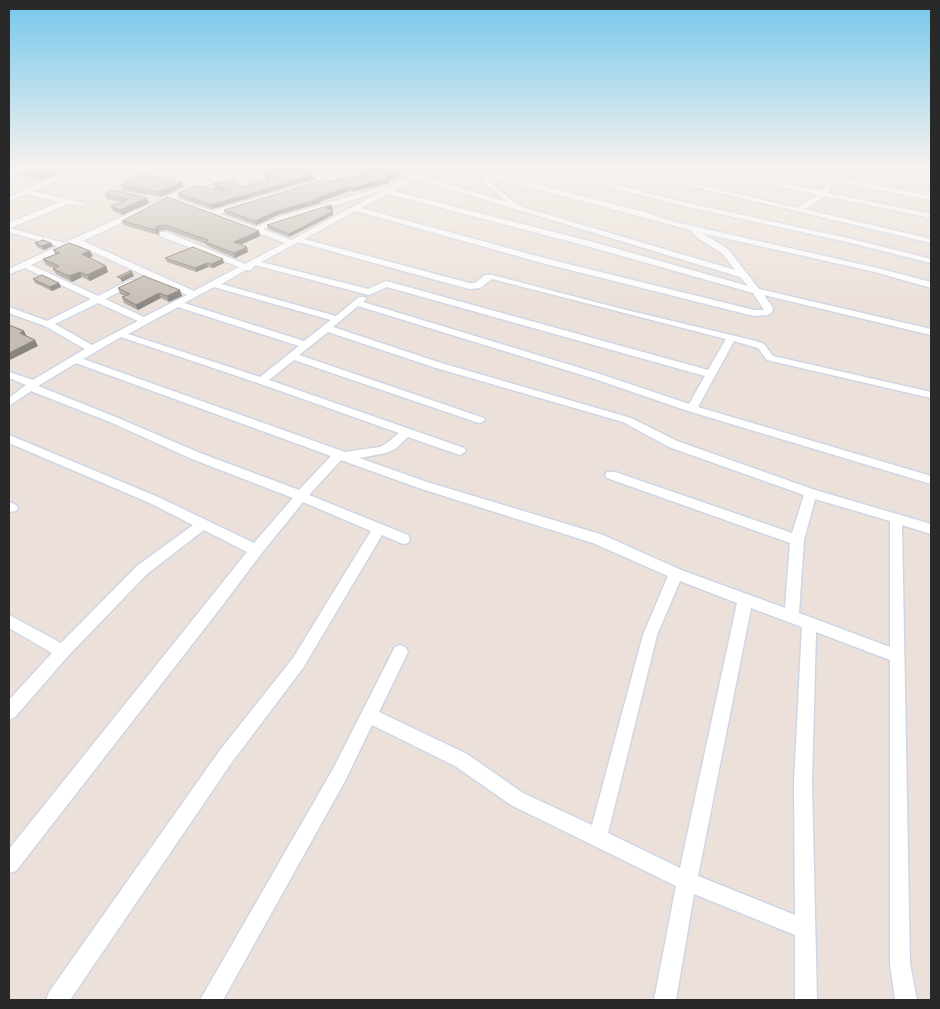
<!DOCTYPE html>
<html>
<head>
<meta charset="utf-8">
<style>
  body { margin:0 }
  #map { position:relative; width:940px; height:1009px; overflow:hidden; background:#ece1da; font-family:"Roboto Condensed",sans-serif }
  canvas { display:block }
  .frame { position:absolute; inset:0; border:10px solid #292929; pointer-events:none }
</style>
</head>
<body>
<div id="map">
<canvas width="940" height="1009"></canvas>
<div class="frame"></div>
</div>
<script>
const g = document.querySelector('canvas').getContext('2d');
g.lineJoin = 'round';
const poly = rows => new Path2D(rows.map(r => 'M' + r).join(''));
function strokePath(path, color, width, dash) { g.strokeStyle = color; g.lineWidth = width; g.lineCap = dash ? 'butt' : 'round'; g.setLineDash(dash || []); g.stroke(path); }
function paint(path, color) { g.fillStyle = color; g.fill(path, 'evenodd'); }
const street = poly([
  [75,167,84,167,32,191,71,200,85,204,85,206,68,204,10,228,64,243,186,188,211,180,183,167,193,167,217,177,248,167,259,167,190,190,175,198,212,211,318,180,301,167,309,167,324,178,369,167,382,167,303,187,219,214,256,227,279,217,383,187,388,188,427,167,436,167,420,176,508,202,488,186,480,174,457,167,469,167,645,212,671,221,877,268,931,282,931,288,875,272,702,233,728,249,759,289,931,329,931,335,764,295,773,308,772,312,768,315,754,316,542,263,356,211,304,239,469,283,475,283,485,275,492,275,622,309,756,341,764,344,773,356,931,392,931,398,767,360,758,348,734,341,698,407,931,476,931,484,688,411,592,378,358,306,333,327,441,363,631,418,677,441,815,490,931,524,931,534,902,525,910,964,917,1000,895,1000,890,964,890,660,816,632,812,782,817,1000,795,1000,795,935,694,894,676,1000,654,1000,676,886,511,805,455,766,372,725,345,781,223,1000,200,1000,333,769,395,647,400,645,405,647,408,652,379,712,467,754,523,793,592,825,643,635,668,576,593,543,419,488,341,460,309,495,408,535,410,539,408,543,403,544,382,535,303,668,232,762,70,1000,46,1000,49,992,220,750,293,658,371,531,303,502,261,554,222,606,16,871,9,873,9,849,247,552,204,530,147,574,68,656,15,717,9,720,9,700,52,653,9,628,9,615,61,643,137,566,193,525,150,503,9,443,9,435,158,497,254,543,293,498,192,459,110,422,31,391,9,406,9,398,26,385,9,378,9,372,33,380,85,349,45,326,9,313,9,307,47,321,91,299,25,268,9,274,9,269,58,246,9,232,9,223,60,202,26,194,9,201,9,197,75,167],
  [488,176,690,230,699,239,722,253,735,270,519,206,492,184,488,176],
  [416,179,740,277,748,286,593,242,393,191,416,179],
  [384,190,291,240,263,229,285,221,384,190],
  [388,194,587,246,753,293,764,310,754,310,548,259,361,208,388,194],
  [169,200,285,243,245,264,166,232,160,232,160,236,239,267,194,291,83,241,169,200],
  [298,242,469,289,480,288,492,279,726,339,708,370,386,281,368,289,261,262,298,242],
  [76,244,187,295,144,317,105,299,136,284,136,280,130,280,98,296,31,265,76,244],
  [255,265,369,295,387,287,705,376,689,404,600,374,363,302,366,299,365,297,359,297,336,316,221,284,246,270,251,270,255,265],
  [214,287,331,320,304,341,184,303,214,287],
  [98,303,138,321,92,345,55,324,98,303],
  [178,307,299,346,260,377,128,334,178,307],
  [328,332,433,367,623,422,669,447,804,495,792,533,615,472,607,472,605,475,607,478,790,543,785,608,681,570,603,535,427,482,359,458,386,453,395,449,408,437,460,455,466,451,464,448,269,380,294,360,476,422,480,423,485,420,484,418,299,355,328,332],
  [121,337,258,383,399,433,387,443,380,447,345,452,83,359,121,337],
  [76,363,331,456,299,490,200,453,118,418,38,386,76,363],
  [815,499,890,521,890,647,799,613,804,540,815,499],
  [680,581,737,603,680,868,608,833,657,635,680,581],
  [751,608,802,627,794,782,795,915,698,876,751,608],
  [536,167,548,167,679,201,847,238,931,259,931,263,847,242,679,205,536,167],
  [611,167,624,167,797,208,818,195,691,167,706,167,762,179,776,167,783,167,768,180,821,191,832,178,792,167,806,167,859,182,931,196,931,200,858,186,837,179,827,193,931,214,931,218,825,196,804,209,931,239,931,243,611,167],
  [877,167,892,167,931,175,931,179,877,167],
  [9,502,16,505,18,508,16,511,9,512,9,502]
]);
strokePath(street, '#cfd6e3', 3);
paint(street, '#fff');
paint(poly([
  [35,168,69,168,42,180,23,176,21,173],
  [256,168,303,168,314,179,212,209,180,198,178,193,217,190,215,188,214,184,240,188,268,180,266,179,265,175,266,174,257,170],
  [371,168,410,168,398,172,399,176,389,180,389,183,352,192,350,191,319,202,320,203,278,215,256,225,225,214,224,210,331,182,360,176,359,175,358,171],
  [121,185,183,187,161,197,123,191],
  [105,194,149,203,122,215,113,211,111,206,122,202,107,199],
  [331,210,333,211,333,215,289,237,268,229,267,225,333,210],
  [122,221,259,231,260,236,240,245,247,247,248,252,235,258,207,246,206,244,167,230,159,231,158,235,124,225],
  [35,243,51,243,53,246,44,250,37,247],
  [53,250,93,256,89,258,106,266,108,272,90,281,82,277,72,282,56,274,53,269,54,268,46,265,43,259,55,254],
  [165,258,224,263,213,268,208,267,196,272,167,262],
  [33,279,59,283,61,287,52,291,35,283],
  [118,288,182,296,169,302,161,298,138,310,124,303,122,297,125,296,120,294]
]), '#a9a39c');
paint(poly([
  [60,168,69,168,42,180,41,176],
  [399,168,410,168,393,174,393,170],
  [399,172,399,176,389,180,389,183,352,192,352,188],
  [313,175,314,179,212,209,211,205],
  [182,182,183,187,161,197,159,192],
  [349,187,350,191,319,202,320,203,278,215,256,225,255,221,277,211],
  [147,198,149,203,122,215,120,210],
  [332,206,333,210,326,212,326,208],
  [333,211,333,215,289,237,289,234],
  [157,226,159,231,158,235,156,230],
  [259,231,260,236,235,247,234,242],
  [51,243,53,246,44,250,42,246],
  [247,247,248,252,235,258,234,253],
  [90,251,93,256,85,260,82,254],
  [223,259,224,263,213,268,211,264],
  [207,263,208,267,196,272,195,268],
  [106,266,108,272,90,281,87,275],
  [80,272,82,277,72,282,69,276],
  [132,272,134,276,122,282,120,278],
  [59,283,61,287,52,291,50,287],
  [180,290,182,296,169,302,167,296],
  [159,293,161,298,138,310,136,305],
  [24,331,27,337,20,333],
  [35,340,38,346,10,360,9,357,9,353]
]), '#89847f');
const building = poly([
  [35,168,60,168,41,176,21,173,35,168],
  [259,168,303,168,313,175,211,205,178,193,196,186,226,191,214,184,234,180,240,188,270,179,265,175,272,173,259,168],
  [371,168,399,168,393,170,399,172,388,176,388,179,352,188,349,187,317,198,319,199,277,211,255,221,224,210,326,179,331,182,364,175,358,171,371,168],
  [143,175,182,182,159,192,121,185,143,175],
  [112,190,147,198,120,210,111,206,129,199,105,194,112,190],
  [168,197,259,231,234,242,247,247,234,253,205,242,208,240,165,225,157,226,156,230,122,221,168,197],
  [330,205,332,206,326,208,333,211,289,234,267,225,330,205],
  [43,240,51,243,42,246,35,243,43,240],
  [69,243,90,251,82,254,106,266,87,275,80,272,69,276,53,269,59,266,43,259,60,253,53,250,69,243],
  [193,247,223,259,211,264,207,263,195,268,165,258,193,247],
  [130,271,132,272,120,278,117,277,130,271],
  [42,275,59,283,50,287,33,279,42,275],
  [144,276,180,290,167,296,159,293,136,305,122,297,130,294,118,288,144,276],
  [9,325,24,331,20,333,35,340,9,353,9,325]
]);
paint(building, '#c4bdb5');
strokePath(building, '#89847f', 1);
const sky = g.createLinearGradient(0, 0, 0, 309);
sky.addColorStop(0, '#74c7ec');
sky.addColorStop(0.54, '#f6f2ee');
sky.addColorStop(1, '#f6f2ee00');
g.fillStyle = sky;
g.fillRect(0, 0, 940, 309);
</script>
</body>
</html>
